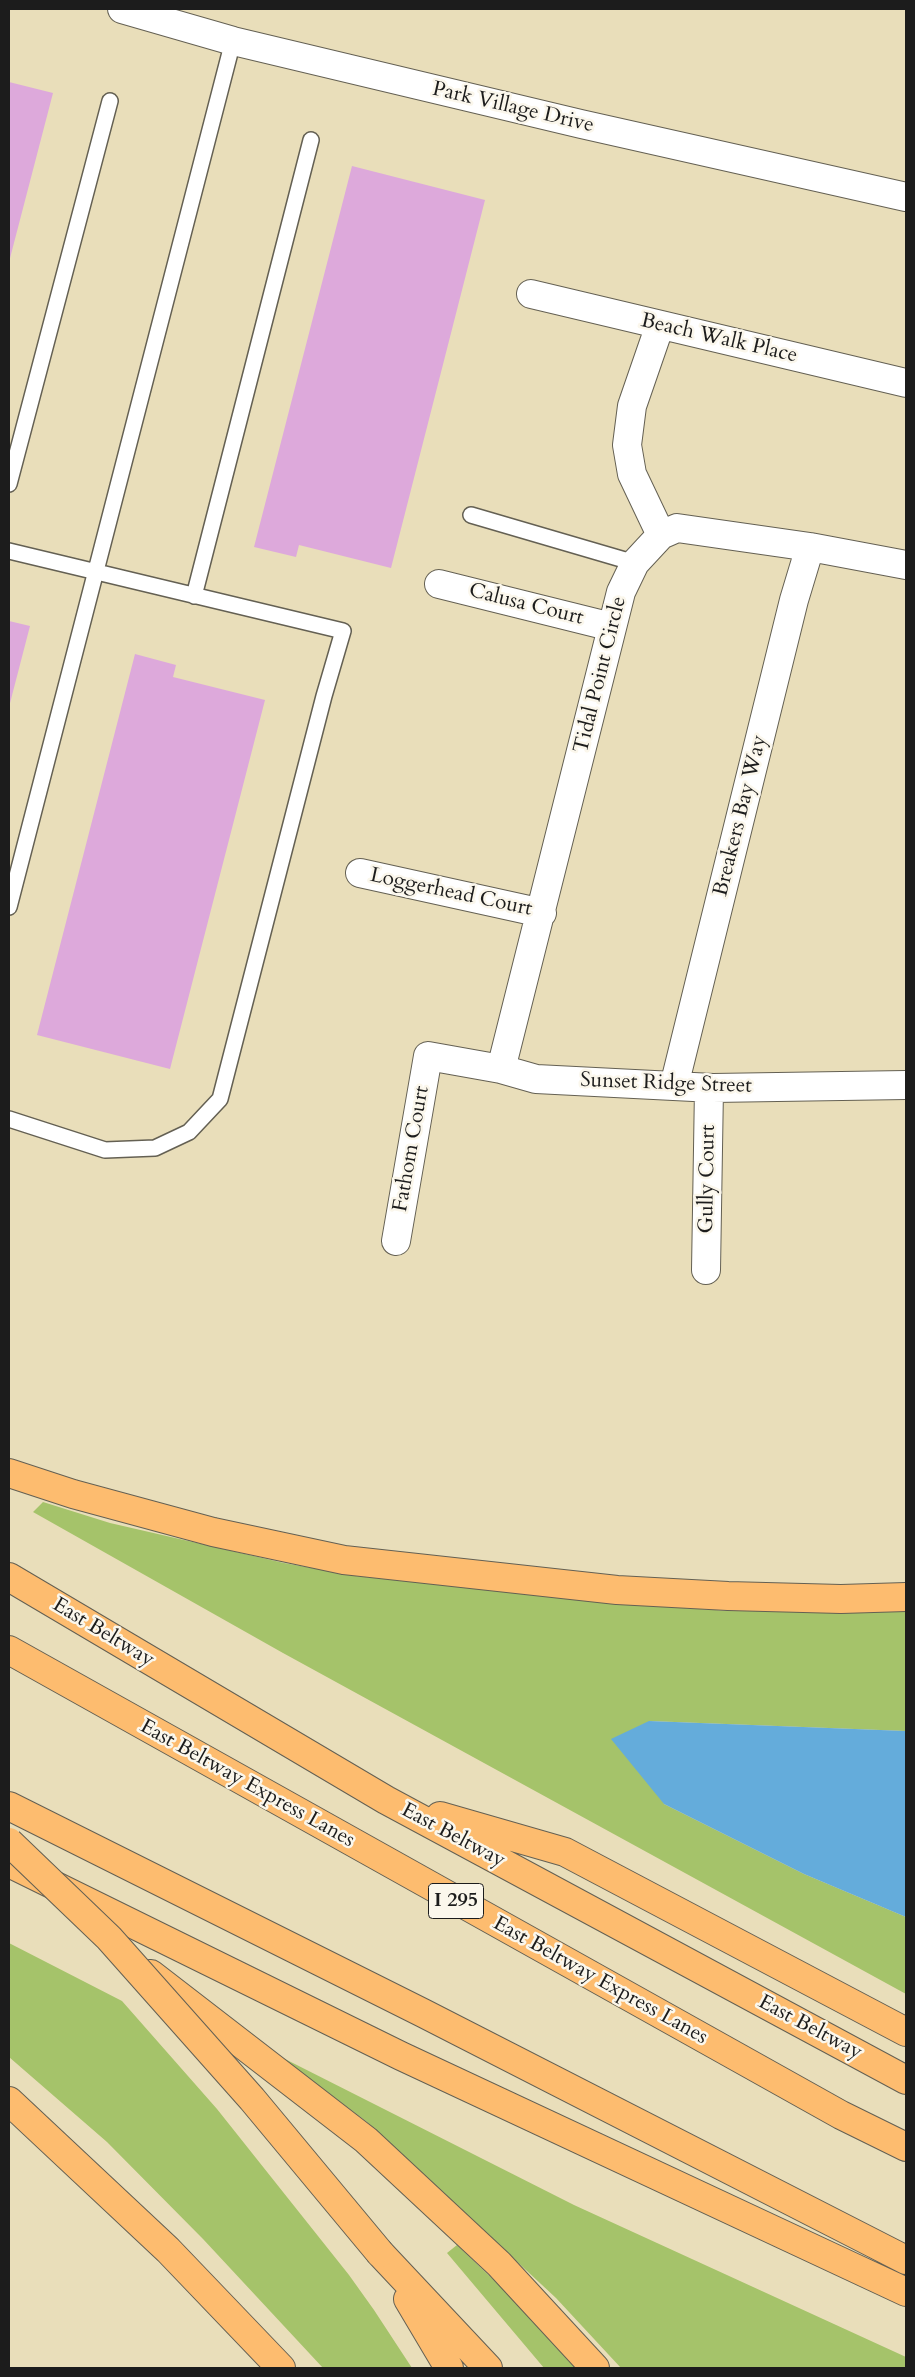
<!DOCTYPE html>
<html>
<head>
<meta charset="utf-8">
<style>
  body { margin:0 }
  #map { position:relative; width:915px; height:2377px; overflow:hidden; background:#e9deba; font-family:Cardo,serif }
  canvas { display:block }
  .frame { position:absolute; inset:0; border:10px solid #1c1c1c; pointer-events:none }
</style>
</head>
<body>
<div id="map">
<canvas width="915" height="2377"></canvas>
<div class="frame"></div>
</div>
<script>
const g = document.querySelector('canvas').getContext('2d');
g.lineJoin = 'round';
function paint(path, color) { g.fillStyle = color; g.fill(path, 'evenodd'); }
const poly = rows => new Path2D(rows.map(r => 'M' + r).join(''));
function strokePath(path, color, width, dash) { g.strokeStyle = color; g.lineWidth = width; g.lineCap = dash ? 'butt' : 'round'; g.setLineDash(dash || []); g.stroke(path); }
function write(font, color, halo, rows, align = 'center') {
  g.font = font + ' Cardo,serif'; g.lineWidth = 5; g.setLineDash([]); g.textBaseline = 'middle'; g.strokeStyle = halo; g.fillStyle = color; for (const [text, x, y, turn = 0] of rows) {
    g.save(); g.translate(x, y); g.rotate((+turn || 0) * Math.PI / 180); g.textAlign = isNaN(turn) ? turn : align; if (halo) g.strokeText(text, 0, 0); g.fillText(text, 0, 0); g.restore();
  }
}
paint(poly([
  [43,1502,110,1523,284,1563,356,1576,625,1604,730,1611,906,1610,906,1731,649,1721,664,1804,804,1874,906,1917,906,1994,283,1653,33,1512],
  [9,1943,122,2001,217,2109,349,2275,374,2310,412,2368,323,2368,203,2239,107,2142,9,2057],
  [281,2057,574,2205,906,2357,906,2368,621,2368,556,2298,367,2122],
  [457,2245,540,2324,581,2368,544,2368,447,2253]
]), '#a5c36a');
paint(poly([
  [649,1721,906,1731,906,1917,804,1874,664,1804,611,1739]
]), '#64acdb');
paint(poly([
  [9,82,53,93,9,262],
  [352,166,485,200,391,568,299,545,296,557,254,547],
  [9,621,30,626,9,707],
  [135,654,176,665,173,677,265,700,170,1069,37,1035]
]), '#dda9db');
const lane = poly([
  [9,484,110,101],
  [471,515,635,563],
  [9,551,343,631,324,696,220,1099,189,1132,155,1148,105,1150,9,1119],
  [194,596,311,140],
  [9,907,233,41]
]);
const street = poly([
  [122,9,233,41,581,124,906,197],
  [531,294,906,383],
  [660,325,632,406,627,445,632,474,661,535],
  [439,584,612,627],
  [360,873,542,913],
  [501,1069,621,592,635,563,661,535,677,528,810,547,906,565],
  [674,1086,794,600,810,547],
  [396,1241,428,1056,501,1069,536,1079,713,1088,906,1085],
  [706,1270,709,1088]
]);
const highway = poly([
  [9,1473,73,1494,213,1532,344,1560,617,1590,728,1596,841,1599,906,1597],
  [9,1577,386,1800,906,2080],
  [9,1650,841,2115,906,2147],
  [9,1806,423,2013,906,2260],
  [440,1816,565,1852,906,2032],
  [9,1863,401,2056,906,2292],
  [151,1974,366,2140,499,2264,595,2368],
  [9,2101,168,2250,281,2368],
  [380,2253,488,2368],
  [408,2299,449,2368]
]);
strokePath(lane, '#646053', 18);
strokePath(street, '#646053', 30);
strokePath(highway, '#646053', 30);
strokePath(lane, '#fff', 15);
strokePath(street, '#fff', 28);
strokePath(highway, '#fdbc6f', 28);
const highwayBridge = poly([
  [9,1842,109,1938,252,2099,380,2253]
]);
strokePath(highwayBridge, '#646053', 30, []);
strokePath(highwayBridge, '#fdbc6f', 28);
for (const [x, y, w] of [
  [456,1901,55]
]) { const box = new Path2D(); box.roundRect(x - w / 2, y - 17.5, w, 35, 4); g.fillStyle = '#fbf7ec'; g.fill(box); strokePath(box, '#1c1c1c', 1); }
write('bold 20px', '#1c1c1c', null, [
  ["I 295",456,1901]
]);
write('21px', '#1c1c1c', '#fbf7ec', [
  ["Park Village Drive",513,108,13],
  ["Beach Walk Place",719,339,13],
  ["Calusa Court",526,605,14],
  ["Tidal Point Circle",601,675,-76],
  ["Breakers Bay Way",741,816,-76],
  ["Loggerhead Court",451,893,12],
  ["Sunset Ridge Street",666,1084,2],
  ["Fathom Court",412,1149,-80],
  ["Gully Court",708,1179,-89],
  ["East Beltway",103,1633,31],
  ["East Beltway Express Lanes",247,1784,29],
  ["East Beltway",453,1836,28],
  ["East Beltway Express Lanes",600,1981,29],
  ["East Beltway",810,2028,28]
]);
</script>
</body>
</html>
